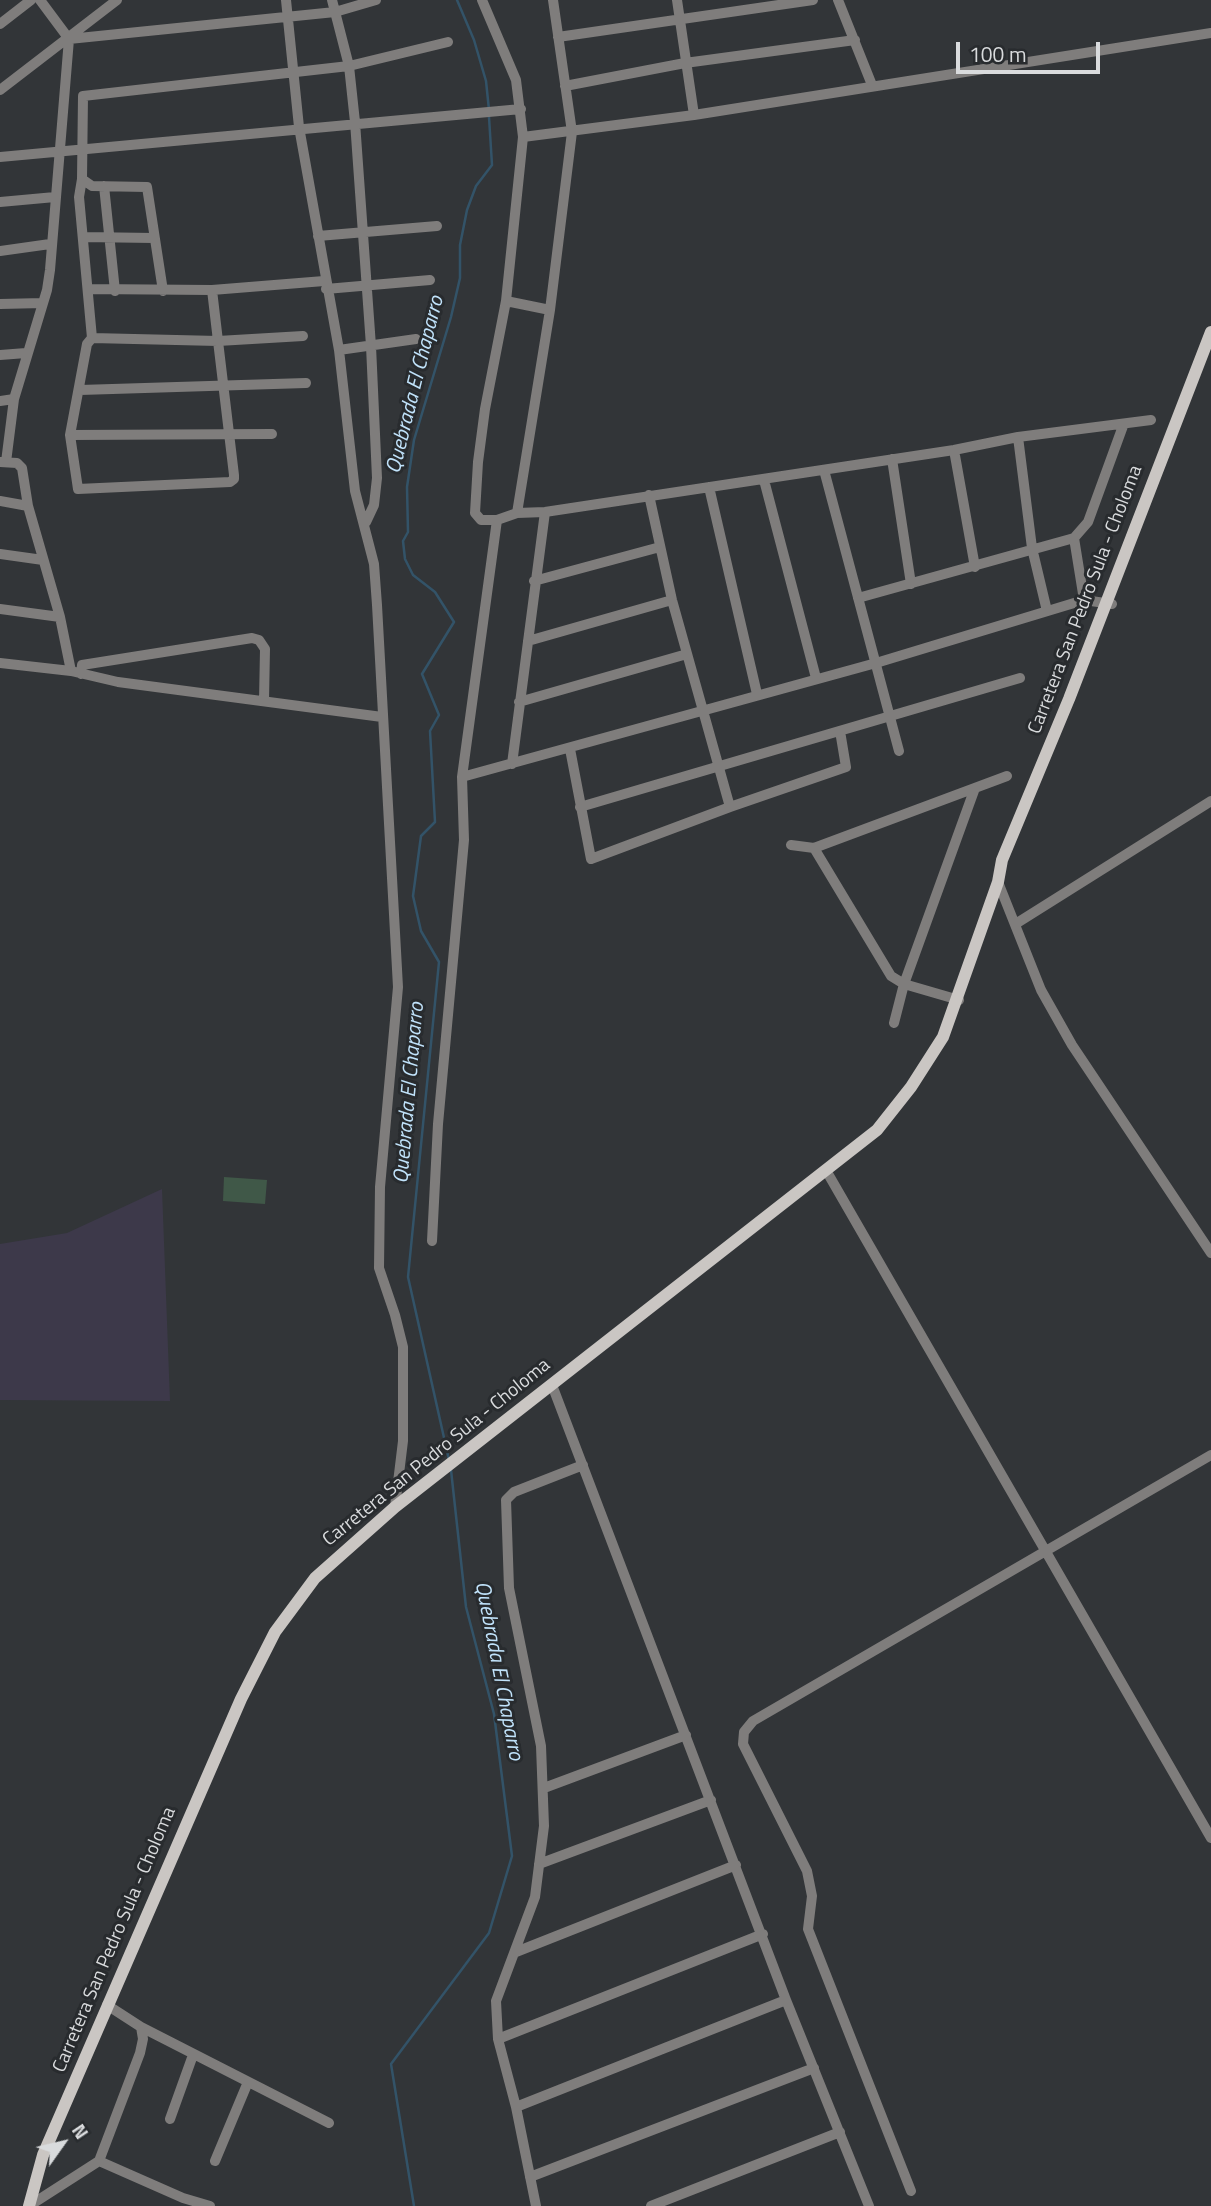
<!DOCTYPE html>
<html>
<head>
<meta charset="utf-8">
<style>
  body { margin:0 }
  #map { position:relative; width:1211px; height:2206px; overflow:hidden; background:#323538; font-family:"Titillium Web",sans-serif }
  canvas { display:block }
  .north { position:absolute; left:28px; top:2108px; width:70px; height:70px; -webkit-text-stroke:5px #282b2e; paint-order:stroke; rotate:56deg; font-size:19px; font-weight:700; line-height:28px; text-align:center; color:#d9dbdd }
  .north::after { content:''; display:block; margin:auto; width:24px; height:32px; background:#d9dbdd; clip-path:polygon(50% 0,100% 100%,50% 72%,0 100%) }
  .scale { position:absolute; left:956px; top:42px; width:144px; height:32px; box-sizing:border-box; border:4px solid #d9dbdd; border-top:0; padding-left:9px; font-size:21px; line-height:24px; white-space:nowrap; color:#d9dbdd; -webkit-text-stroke:5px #282b2e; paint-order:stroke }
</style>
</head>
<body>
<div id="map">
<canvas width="1211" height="2206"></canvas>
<div class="north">N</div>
<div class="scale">100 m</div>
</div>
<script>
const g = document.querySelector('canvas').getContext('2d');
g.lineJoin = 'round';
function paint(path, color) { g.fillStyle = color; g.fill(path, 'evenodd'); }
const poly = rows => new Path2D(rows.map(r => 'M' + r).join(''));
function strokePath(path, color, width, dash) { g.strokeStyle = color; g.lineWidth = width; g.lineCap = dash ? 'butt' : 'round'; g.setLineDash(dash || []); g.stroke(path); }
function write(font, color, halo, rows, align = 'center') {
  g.font = font + ' "Titillium Web",sans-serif'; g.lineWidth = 6; g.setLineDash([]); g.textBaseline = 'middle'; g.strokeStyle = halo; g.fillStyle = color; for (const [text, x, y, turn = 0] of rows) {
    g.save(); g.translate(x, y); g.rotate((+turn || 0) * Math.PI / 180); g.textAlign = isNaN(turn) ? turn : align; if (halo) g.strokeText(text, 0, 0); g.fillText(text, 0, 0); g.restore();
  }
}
paint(poly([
  [162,1189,170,1401,0,1400,0,1244,67,1233]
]), '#3d394a');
paint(poly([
  [224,1177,267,1180,265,1204,223,1201]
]), '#405848');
strokePath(poly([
  [457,0,474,40,486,81,489,110],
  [449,1460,408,1277,439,962,421,931,413,896,421,836,435,822,430,731,439,715,422,674,454,622,435,592,413,575,405,559,403,541,408,532,407,487,414,440,451,317,460,278,460,245,467,210,476,186,492,165,489,117],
  [414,2206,391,2064,489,1933,512,1856,494,1714,466,1607,451,1470]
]), '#335368', 2.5);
strokePath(poly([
  [286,0,299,127,339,350,355,491,374,564,377,605,398,987,380,1187,379,1268,395,1315,403,1347,403,1441,395,1507],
  [332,0,349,66,355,122,371,346,377,478,374,505,366,522],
  [482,0,516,80,523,137,506,301,485,409,478,462,475,513,481,520,497,520,517,513,545,512,954,450,1018,437,1151,420],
  [677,0,694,115],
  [838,0,872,85],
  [0,24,31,0],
  [558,37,813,0],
  [69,39,335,12,376,0],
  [565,86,685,63,855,40],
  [0,90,117,0],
  [523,137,694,115,1211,33],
  [0,157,521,109],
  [82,179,79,197,92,338],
  [104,186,115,291],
  [0,202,55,197],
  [318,236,437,226],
  [83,237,154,238],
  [0,251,50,244],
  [89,289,212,290,324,281],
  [326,289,430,280],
  [212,290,218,341,234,475,234,479,230,482,78,489,70,435,87,344,92,338,218,341,303,336],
  [163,291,147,187,92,186,82,179,83,96,349,66,448,42],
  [506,301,550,310],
  [0,304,43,303],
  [339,350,416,339],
  [0,355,26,353],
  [80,390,306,383],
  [0,401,14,399],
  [70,435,272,434],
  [1018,437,1032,548,1047,611],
  [954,450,975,567],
  [892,459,911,584],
  [0,462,17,463,22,468,28,506,60,617,71,671,0,663],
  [6,462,14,399,47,290,50,270,69,39,40,0],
  [824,470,899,751],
  [764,480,816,678],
  [709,487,757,694],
  [649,495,672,600,730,807,846,767,840,731],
  [0,501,28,506],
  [517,513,550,310,572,132,553,0],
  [0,554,43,560],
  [534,581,660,547],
  [858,598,1074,538],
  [1084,600,1074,538,1088,522,1123,426],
  [0,609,60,617],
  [528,641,672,600],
  [71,671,118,682,382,717],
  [81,674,82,665,252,638,259,640,265,649,264,701],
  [519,702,687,654],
  [570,749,591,859,730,807],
  [512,764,545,512],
  [462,777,876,663,1084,600,1112,604],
  [580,807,1020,678],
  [791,845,814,848,1007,776],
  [814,848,891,976,904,984,959,1000],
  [998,882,1041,990,1072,1045,1211,1253],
  [1017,923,1211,801],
  [894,1023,904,984,975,788],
  [827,1172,1211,1838],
  [432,1241,438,1124,464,840,462,777,497,520],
  [552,1385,786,2000,869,2206],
  [544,1788,686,1735],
  [539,1864,711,1800],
  [516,1952,736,1865],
  [107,2005,141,2027,143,2039,140,2053,99,2161,183,2198,210,2206],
  [141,2027,329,2123],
  [498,2039,763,1934],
  [516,2107,786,2000],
  [170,2119,193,2055],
  [215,2161,248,2082],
  [530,2177,814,2068],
  [911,2191,808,1929,812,1896,807,1871,743,1744,744,1732,753,1721,1211,1455],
  [29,2206,99,2161],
  [536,2206,516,2107,498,2039,496,2001,535,1897,544,1826,541,1746,509,1588,506,1500,514,1492,583,1465],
  [651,2206,840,2132]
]), '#7f7d7c', 10);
strokePath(poly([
  [29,2206,43,2155,241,1699,275,1632,315,1578,395,1507,877,1130,911,1087,943,1037,998,882,1002,860,1069,699,1211,332]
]), '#cac6c3', 12);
write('19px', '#d9dbdd', '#282b2e', [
  ["Carretera San Pedro Sula - Choloma",1086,600,-69],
  ["Carretera San Pedro Sula - Choloma",437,1453,-39],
  ["Carretera San Pedro Sula - Choloma",115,1940,-67]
]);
write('italic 21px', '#c1e3fb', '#282b2e', [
  ["Quebrada El Chaparro",416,385,-76],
  ["Quebrada El Chaparro",410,1093,-85],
  ["Quebrada El Chaparro",498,1671,79]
]);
</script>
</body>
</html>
